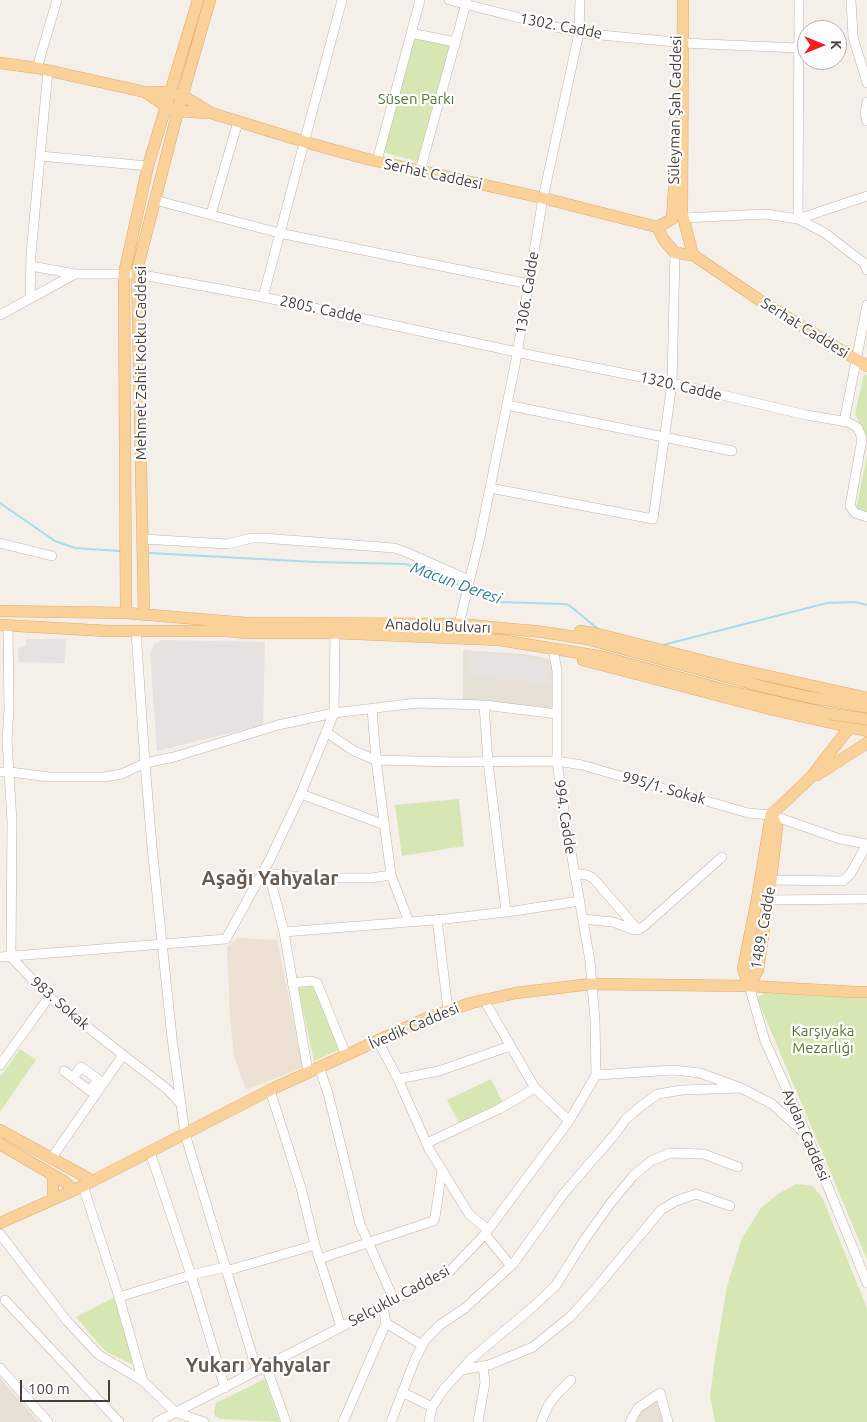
<!DOCTYPE html>
<html>
<head>
<meta charset="utf-8">
<style>
  body { margin:0 }
  #map { position:relative; width:867px; height:1422px; overflow:hidden; background:#f4efe9; font-family:Ubuntu,sans-serif }
  canvas { display:block }
  .north { position:absolute; left:797px; top:20px; width:50px; height:50px; box-sizing:border-box; background:#fff; border:1px solid #b5b2af; border-radius:50%; rotate:90deg; font-size:14px; font-weight:700; line-height:20px; text-align:center; color:#473e37 }
  .north::after { content:''; display:block; margin:auto; width:18px; height:22px; background:#f32020; clip-path:polygon(50% 0,100% 100%,50% 72%,0 100%) }
  .scale { position:absolute; left:20px; top:1380px; width:90px; height:22px; box-sizing:border-box; border:2px solid #473e37; border-top:0; padding-left:6px; font-size:15px; line-height:18px; white-space:nowrap; color:#473e37; -webkit-text-stroke:4px #fff; paint-order:stroke }
</style>
</head>
<body>
<div id="map">
<canvas width="867" height="1422"></canvas>
<div class="north">K</div>
<div class="scale">100 m</div>
</div>
<script>
const g = document.querySelector('canvas').getContext('2d');
g.lineJoin = 'round';
function paint(path, color) { g.fillStyle = color; g.fill(path, 'evenodd'); }
const poly = rows => new Path2D(rows.map(r => 'M' + r).join(''));
function strokePath(path, color, width, dash) { g.strokeStyle = color; g.lineWidth = width; g.lineCap = dash ? 'butt' : 'round'; g.setLineDash(dash || []); g.stroke(path); }
function write(font, color, halo, rows, align = 'center') {
  g.font = font + ' Ubuntu,sans-serif'; g.lineWidth = 4.5; g.setLineDash([]); g.textBaseline = 'middle'; g.strokeStyle = halo; g.fillStyle = color; for (const [text, x, y, turn = 0] of rows) {
    g.save(); g.translate(x, y); g.rotate((+turn || 0) * Math.PI / 180); g.textAlign = isNaN(turn) ? turn : align; if (halo) g.strokeText(text, 0, 0); g.fillText(text, 0, 0); g.restore();
  }
}
paint(poly([
  [463,650,524,654,553,660,552,708,463,700],
  [0,1378,39,1422,0,1422],
  [655,1398,664,1422,633,1422,636,1415]
]), '#e7e0d7');
paint(poly([
  [238,938,277,940,303,1067,246,1090,234,1056,230,1019,227,947]
]), '#ece1d3');
paint(poly([
  [415,36,450,45,418,162,383,152],
  [864,374,867,376,867,437,855,414],
  [867,456,867,512,856,509],
  [459,799,464,846,402,856,395,805],
  [314,986,339,1050,314,1061,298,988],
  [764,993,867,998,867,1259,757,998],
  [20,1049,36,1060,0,1112,0,1077],
  [491,1079,503,1103,460,1125,447,1100],
  [796,1184,812,1186,822,1197,867,1308,867,1422,715,1422,710,1395,716,1352,727,1286,742,1238,761,1208,778,1194],
  [115,1297,135,1362,131,1364,105,1351,76,1317],
  [265,1379,280,1422,220,1419,215,1416,214,1412,216,1403]
]), '#d7e7b3');
paint(poly([
  [26,639,66,639,65,663,19,662,18,648,26,646],
  [162,640,265,642,263,725,157,751,150,653,154,644],
  [468,653,522,657,551,663,550,684,467,675]
]), '#e5e2e0');
strokePath(poly([
  [0,503,55,541,75,548,120,551],
  [149,553,315,562,405,564,421,568,465,588],
  [471,591,498,602,564,604,569,605,598,629],
  [663,645,827,603,855,602,867,605]
]), '#a7dcee', 2);
const minor = poly([
  [449,0,579,33,675,42],
  [851,0,853,37,867,83],
  [411,33,455,42],
  [682,43,798,48],
  [37,68,57,0],
  [867,102,865,114,867,121],
  [40,156,148,166],
  [377,161,420,0],
  [420,171,467,0],
  [155,200,279,233,529,284],
  [211,214,238,122],
  [683,218,766,214,798,219,867,196],
  [798,219,799,0],
  [798,219,825,233,864,263,867,270],
  [31,266,75,274],
  [263,297,342,0],
  [30,299,31,254,48,70],
  [0,315,75,274,137,274,263,297,535,356,672,383,806,415,848,422,858,428,862,439,850,506,855,513,867,517],
  [507,405,732,451],
  [844,422,867,305],
  [490,488,653,519,672,383,675,253],
  [143,539,227,544,252,538,263,538,394,548,406,552,469,580],
  [0,543,52,556],
  [459,624,480,537,516,360,543,198,579,33,580,0],
  [8,626,9,709,7,740,12,821,11,957,49,997,167,1089,181,1104],
  [136,631,145,763,152,847,172,1038,185,1134,257,1371],
  [484,705,488,762,506,912],
  [372,709,376,760,391,875,409,922],
  [326,732,354,751,376,760,454,762,557,761,582,765,748,813,771,815,840,839,867,844],
  [0,772,10,772,49,777,104,777,122,774,145,763,174,757,278,725,334,713,417,703,484,705,557,714],
  [301,794,385,825],
  [264,873,309,878,371,878,391,875],
  [574,873,587,875,593,878,638,930],
  [269,874,284,932,308,1072],
  [771,880,843,881,851,873,867,844],
  [768,900,867,899],
  [437,919,448,1010],
  [583,919,613,922,634,930,643,927,722,857],
  [284,932,446,919,514,911,580,901],
  [0,957,226,939,270,859,299,798,334,713,335,633],
  [292,983,311,981,317,983,346,1055],
  [749,986,765,1041,807,1135,867,1283],
  [484,1000,535,1088,569,1121],
  [378,1041,398,1079,429,1149,469,1214,488,1230],
  [0,1065,49,997],
  [319,1067,328,1093,360,1224,394,1300],
  [64,1071,73,1078,90,1091,98,1079,81,1067,73,1078],
  [596,1075,674,1070,700,1073,741,1088,772,1104,803,1132],
  [398,1079,439,1071,510,1046],
  [270,1090,301,1188,315,1245,341,1327],
  [427,1143,499,1109,535,1088],
  [150,1152,191,1275,225,1388],
  [51,1159,123,1055],
  [83,1186,119,1297,143,1381,175,1412,204,1422],
  [0,1234,67,1321,99,1355,143,1381],
  [485,1234,511,1266],
  [319,1259,433,1221,435,1217,442,1170],
  [226,1271,315,1245],
  [119,1297,191,1275,225,1267],
  [5,1300,119,1422],
  [386,1323,422,1345],
  [266,1366,286,1422],
  [0,1368,48,1422],
  [461,1370,489,1365,533,1347,570,1317,591,1294,661,1210,676,1201,696,1194,730,1206],
  [402,1392,432,1407],
  [157,1422,450,1271,485,1234,569,1121,596,1075,595,1020,590,961,565,818,557,761,557,671,553,648],
  [343,1422,386,1323,383,1306],
  [391,1422,414,1362,425,1340,440,1325,465,1308,513,1264,564,1193,616,1133,625,1120,641,1106,658,1094,682,1090,741,1088],
  [429,1422,432,1407,444,1389,471,1359,534,1306,556,1285,585,1239,610,1204,633,1176,651,1161,670,1153,704,1154,738,1167],
  [478,1422,485,1382,483,1366],
  [541,1422,548,1406,557,1394,571,1380],
  [630,1422,638,1408,660,1393,668,1422]
]);
const major = poly([
  [683,0,682,213,693,255],
  [0,63,37,68,145,92,170,92,183,96,211,113,305,142,363,158,543,198,657,227,672,219],
  [145,92,166,106,178,111,208,113],
  [672,219,674,188],
  [657,227,664,240,675,253,693,255,764,303,867,366],
  [0,611,126,613,246,623,459,624,543,632,587,639,764,687,808,697,867,707],
  [126,613,124,274,148,166,198,0],
  [144,615,137,270,178,111,210,0],
  [0,625,108,631,228,631,246,633,335,633,500,640,604,657,729,691,830,714],
  [580,631,594,633,732,668,867,698],
  [583,660,774,710,867,731],
  [817,775,867,743],
  [749,986,743,969,757,899,771,815,810,778,846,732,855,724],
  [749,986,758,970,771,880,777,827,771,815],
  [0,1130,93,1181],
  [0,1144,65,1182,74,1190],
  [53,1199,53,1175],
  [0,1223,83,1186,270,1090,427,1018,471,1003,516,993,591,984,749,986,855,992,867,992]
]);
strokePath(minor, '#bfb5ab', 10);
strokePath(major, '#e0ab6a', 12);
strokePath(minor, '#fff', 9);
strokePath(major, '#fbd19a', 11);
const majorBridge = poly([
  [830,714,867,719]
]);
strokePath(majorBridge, '#e0ab6a', 12, []);
strokePath(majorBridge, '#fbd19a', 11);
write('15px', '#473e37', '#fff', [
  ["1302. Cadde",561,26,11],
  ["Süleyman Şah Caddesi",675,110,-89],
  ["Serhat Caddesi",433,174,12],
  ["1306. Cadde",527,293,-81],
  ["2805. Cadde",321,309,12],
  ["Serhat Caddesi",805,328,32],
  ["Mehmet Zahit Kotku Caddesi",141,363,-90],
  ["1320. Cadde",681,386,13],
  ["Anadolu Bulvarı",438,626,2],
  ["995/1. Sokak",664,788,16],
  ["994. Cadde",565,817,81],
  ["1489. Cadde",763,928,-80],
  ["983. Sokak",60,1003,41],
  ["İvedik Caddesi",414,1026,-23],
  ["Aydan Caddesi",806,1135,67],
  ["Selçuklu Caddesi",399,1296,-28]
]);
write('15px', '#54772c', '#fff', [
  ["Süsen Parkı",416,99],
  ["Karşıyaka",823,1031],
  ["Mezarlığı",823,1048]
]);
write('italic 16px', '#2e7b98', '#fff', [
  ["Macun Deresi",456,583,20]
]);
write('bold 20px', '#6a5b4f', '#fff', [
  ["Aşağı Yahyalar",270,878],
  ["Yukarı Yahyalar",258,1365]
]);
</script>
</body>
</html>
